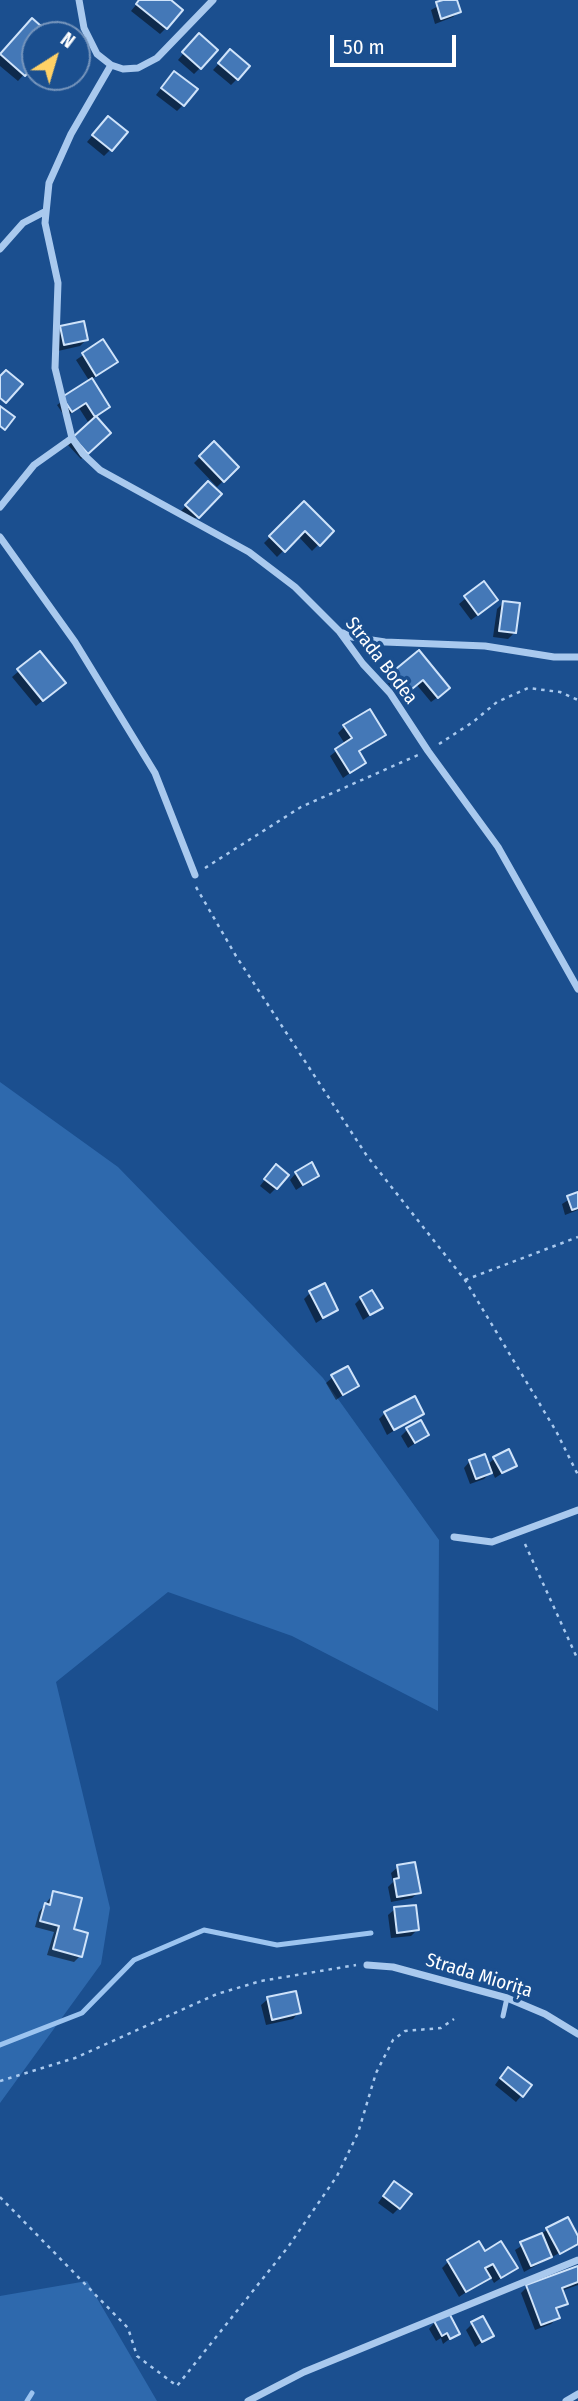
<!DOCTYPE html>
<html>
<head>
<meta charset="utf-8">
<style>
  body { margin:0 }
  #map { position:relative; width:578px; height:2401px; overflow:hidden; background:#1b4f8f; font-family:"Fira Sans Condensed",sans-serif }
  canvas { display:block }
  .north { position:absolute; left:21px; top:21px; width:70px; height:70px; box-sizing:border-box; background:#1b4f8f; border:2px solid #7695bc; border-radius:50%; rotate:37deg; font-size:19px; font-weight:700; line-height:28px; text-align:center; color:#fff }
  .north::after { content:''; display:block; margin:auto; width:24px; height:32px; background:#ffd166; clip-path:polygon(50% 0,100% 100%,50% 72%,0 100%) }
  .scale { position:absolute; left:330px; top:35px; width:126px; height:32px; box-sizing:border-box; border:4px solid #fff; border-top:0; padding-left:9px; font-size:21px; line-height:24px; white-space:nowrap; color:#fff; -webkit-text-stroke:5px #1b4f8f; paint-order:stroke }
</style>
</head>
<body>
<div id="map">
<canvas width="578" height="2401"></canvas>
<div class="north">N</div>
<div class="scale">50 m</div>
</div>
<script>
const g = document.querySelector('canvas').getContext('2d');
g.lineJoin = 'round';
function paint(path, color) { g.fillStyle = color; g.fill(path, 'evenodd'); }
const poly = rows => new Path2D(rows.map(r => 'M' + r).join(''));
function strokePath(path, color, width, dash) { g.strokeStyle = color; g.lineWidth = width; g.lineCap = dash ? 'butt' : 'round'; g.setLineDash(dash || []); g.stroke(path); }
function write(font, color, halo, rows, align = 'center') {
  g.font = font + ' "Fira Sans Condensed",sans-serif'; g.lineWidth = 7; g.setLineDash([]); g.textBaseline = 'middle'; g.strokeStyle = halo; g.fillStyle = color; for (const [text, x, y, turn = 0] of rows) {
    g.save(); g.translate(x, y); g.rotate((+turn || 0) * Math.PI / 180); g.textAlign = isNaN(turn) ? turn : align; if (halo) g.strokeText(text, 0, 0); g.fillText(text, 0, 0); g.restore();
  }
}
paint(poly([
  [0,1082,118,1167,323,1378,439,1540,438,1711,292,1636,168,1592,56,1682,110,1908,101,1964,0,2103],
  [87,2281,157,2401,0,2401,0,2296]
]), '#2e69ad');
paint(poly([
  [140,0,168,0,166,28,160,34,131,11],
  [449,0,455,0,459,11,453,17,435,24,431,10],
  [26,27,49,35,35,35,35,55,25,46,22,50,35,62,18,81,0,66,0,56],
  [193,42,200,68,194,74,178,60],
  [224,58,237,79,231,85,213,70],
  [168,79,183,105,177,111,156,95],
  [102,124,110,150,104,156,87,142],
  [61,328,86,340,80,346,58,351,54,334],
  [103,341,116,361,91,380,108,406,88,422,79,408,65,417,57,405,90,382,76,360],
  [109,433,81,459,68,445,74,438],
  [214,443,237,467,217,487,194,463],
  [208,484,219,494,191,523,180,512],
  [304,503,332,531,312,551,298,536,277,557,264,543],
  [484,583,490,606,471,620,459,604],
  [503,603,514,633,508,639,493,637,497,609],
  [419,653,442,694,431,702,416,684,400,698,386,681],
  [19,671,57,689,36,706,12,677],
  [345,726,384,734,358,753,364,763,343,778,330,756,345,744,338,733],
  [270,1173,276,1188,270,1194,260,1186],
  [296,1173,317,1176,296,1190,290,1180],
  [578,1194,578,1210,565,1215,562,1204],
  [310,1293,336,1310,316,1323,304,1299],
  [361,1298,381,1308,363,1320,355,1304],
  [333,1377,357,1385,336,1400,326,1383],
  [385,1413,422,1413,387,1435,379,1419],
  [407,1430,427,1435,408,1448,401,1436],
  [494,1459,515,1465,495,1478,492,1471,484,1479,470,1484,464,1468,470,1461,487,1465],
  [398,1867,419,1892,412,1898,391,1902,388,1887,393,1882,391,1873],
  [54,1893,80,1956,74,1962,47,1955,54,1932,35,1927,39,1912],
  [395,1909,417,1930,411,1936,391,1938,388,1915],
  [268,1999,299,2012,293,2019,266,2025,261,2005],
  [502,2075,522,2095,516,2102,495,2085],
  [388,2189,399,2208,393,2214,378,2203],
  [547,2230,578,2240,578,2243,524,2272,515,2250],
  [484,2253,515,2268,494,2283,490,2276,459,2297,442,2268,448,2262],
  [578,2268,578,2285,561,2291,566,2303,555,2311,558,2317,551,2324,535,2330,521,2293,527,2287],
  [435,2322,457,2333,443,2344,441,2338,436,2341,429,2329],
  [472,2324,492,2335,475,2347,466,2330]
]), '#0007');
strokePath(poly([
  [0,2045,82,2013,134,1960,204,1930,277,1945,371,1933],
  [27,2401,32,2393]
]), '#9cc4f0', 5);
const building = poly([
  [139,0,171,0,183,10,167,29,136,4,139,0],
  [443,0,457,0,461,12,441,19,436,2,443,0],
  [32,18,51,35,35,35,35,44,32,41,24,50,35,60,35,65,25,76,0,54,32,18],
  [199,33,218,50,201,69,182,52,199,33],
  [230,49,250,66,238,80,218,63,230,49],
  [174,71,198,89,184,106,161,88,174,71],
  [108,116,128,132,112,151,92,135,108,116],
  [84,321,88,340,64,345,60,326,84,321],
  [103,339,118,362,96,376,82,353,103,339],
  [6,370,23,384,6,403,0,398,0,376,6,370],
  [92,378,110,407,95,417,86,403,72,412,62,397,92,378],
  [0,406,15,417,5,430,0,426,0,406],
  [96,416,111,433,88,454,73,437,96,416],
  [214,441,239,467,224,482,199,456,214,441],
  [208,481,222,494,199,518,185,505,208,481],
  [304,501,334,531,320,546,305,531,285,552,269,536,304,501],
  [484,581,498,600,478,615,464,596,484,581],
  [503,601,520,603,516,633,499,631,503,601],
  [419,650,450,688,438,698,423,680,407,693,391,673,419,650],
  [40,651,66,683,43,701,17,669,40,651],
  [370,709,386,735,359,751,366,763,350,773,335,749,352,738,343,725,370,709],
  [312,1162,319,1176,303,1185,295,1172,312,1162],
  [276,1164,289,1175,277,1189,264,1179,276,1164],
  [578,1192,578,1208,572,1210,567,1196,578,1192],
  [325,1283,338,1310,323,1318,309,1291,325,1283],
  [372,1290,383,1308,370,1315,360,1297,372,1290],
  [348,1366,359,1386,343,1395,331,1375,348,1366],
  [415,1396,424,1414,394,1430,384,1412,415,1396],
  [421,1420,429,1435,415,1443,406,1428,421,1420],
  [509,1449,517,1466,502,1473,493,1457,509,1449],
  [485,1454,492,1473,476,1479,469,1460,485,1454],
  [415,1862,421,1893,397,1897,394,1879,399,1878,397,1865,415,1862],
  [53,1891,82,1898,74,1929,88,1933,82,1957,53,1949,59,1926,40,1921,45,1903,50,1905,53,1891],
  [416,1905,419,1930,397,1933,394,1907,416,1905],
  [296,1991,301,2013,272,2020,267,1997,296,1991],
  [508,2067,532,2085,523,2097,500,2078,508,2067],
  [394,2181,412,2194,400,2209,383,2196,394,2181],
  [568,2217,578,2236,578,2244,560,2254,546,2228,568,2217],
  [542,2233,552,2257,531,2266,520,2242,542,2233],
  [479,2241,485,2251,501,2241,518,2268,501,2278,493,2264,485,2268,491,2278,466,2292,447,2260,479,2241],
  [578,2266,578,2282,562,2288,568,2304,556,2308,560,2318,541,2325,526,2285,578,2266],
  [449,2313,460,2334,450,2339,447,2333,442,2336,434,2321,449,2313],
  [483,2316,494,2336,482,2342,471,2322,483,2316]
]);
paint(building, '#4478b7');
strokePath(building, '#cfe3fa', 2);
strokePath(poly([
  [439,744,473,722,497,702,528,688,560,692,578,700],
  [205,868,301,807,418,755],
  [196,887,236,956,367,1156,465,1280,556,1431,578,1475],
  [465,1280,578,1237],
  [525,1544,578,1660],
  [0,2081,75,2058,217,1994,261,1981,356,1965],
  [0,2197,128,2328,137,2356,177,2386,288,2247,337,2176,358,2133,376,2073,393,2040,405,2031,441,2028,454,2019]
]), '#a9c9ee', 2.5, [3.5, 5]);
strokePath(poly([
  [503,2016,507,1998]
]), '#a9c9ee', 5);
strokePath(poly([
  [79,0,84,28,97,54,111,65,123,69,138,68,157,58,213,0],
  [111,65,71,134,49,183,45,223,58,283,55,368,72,438,83,454,100,470,249,552,295,587,339,631,363,664,390,693,428,751,498,847,578,989],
  [0,249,23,223,46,211],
  [0,507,34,465,72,438],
  [0,537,75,642,155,773,195,875],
  [343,633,352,637,385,642,485,646,554,657,578,657],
  [454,1537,492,1542,578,1510],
  [367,1965,393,1967,507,1998,545,2014,578,2034],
  [248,2401,304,2372,578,2260],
  [566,2401,578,2394]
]), '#a9c9ee', 7);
write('19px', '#fff', '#1b4f8f', [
  ["Strada Bodea",381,661,52],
  ["Strada Miorița",479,1976,17]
]);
</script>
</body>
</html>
